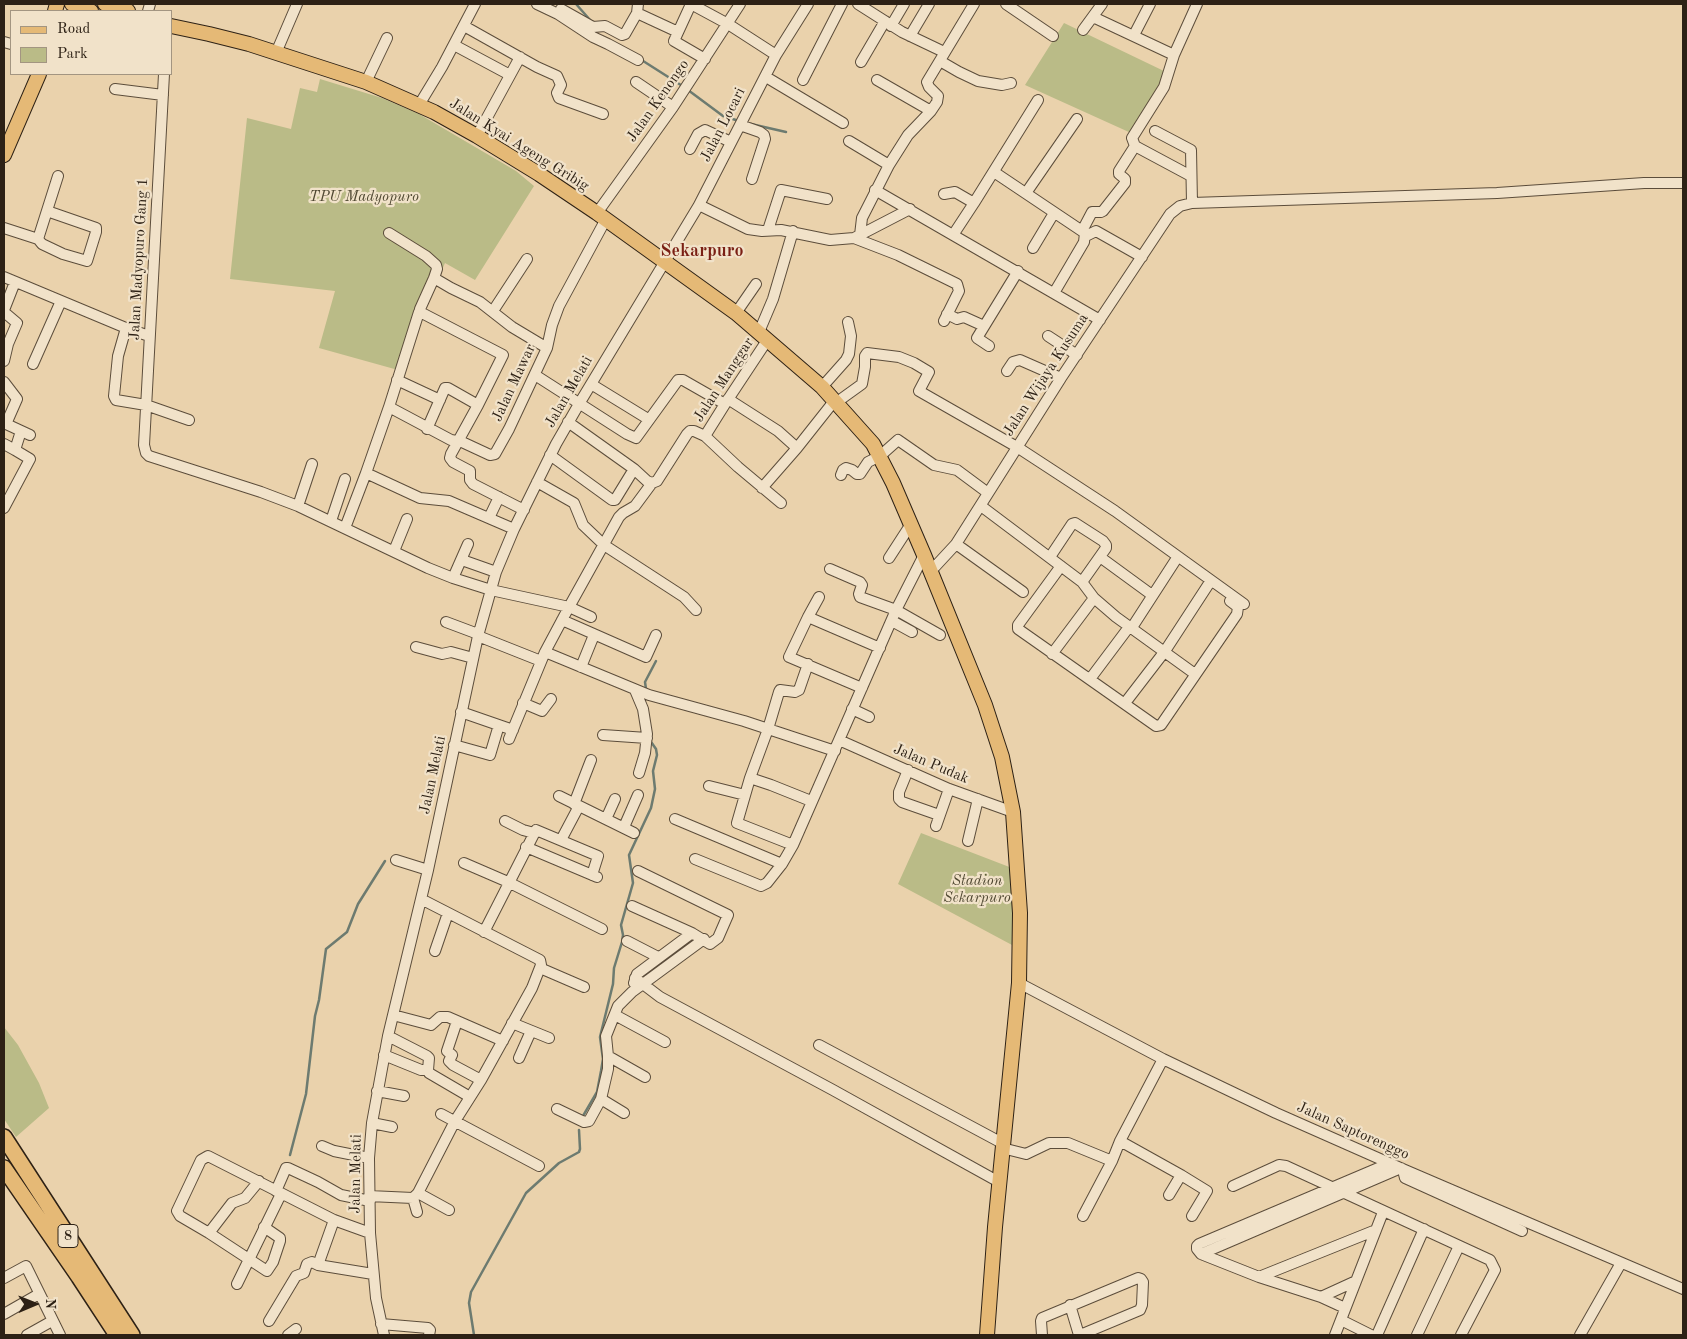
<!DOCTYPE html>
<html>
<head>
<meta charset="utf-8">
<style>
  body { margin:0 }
  #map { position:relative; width:1687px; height:1339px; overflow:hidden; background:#ead2ac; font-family:"Old Standard TT",serif }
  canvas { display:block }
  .frame { position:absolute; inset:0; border:5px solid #2d2115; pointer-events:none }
  .legend { position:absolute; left:10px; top:10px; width:162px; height:65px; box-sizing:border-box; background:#f1e2c9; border:1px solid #a39581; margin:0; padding:6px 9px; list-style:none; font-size:15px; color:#2d2115 }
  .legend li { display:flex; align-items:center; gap:10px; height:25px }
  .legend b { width:25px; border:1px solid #a39581 }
  .north { position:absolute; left:10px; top:1279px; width:50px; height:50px; -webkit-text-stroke:4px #f1e2c9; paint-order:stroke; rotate:89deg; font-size:14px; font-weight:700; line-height:20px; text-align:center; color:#2d2115 }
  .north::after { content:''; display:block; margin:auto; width:18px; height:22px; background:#2d2115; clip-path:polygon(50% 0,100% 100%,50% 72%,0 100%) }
</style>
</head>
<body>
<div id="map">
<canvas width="1687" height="1339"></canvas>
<div class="frame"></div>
<ul class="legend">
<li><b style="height:6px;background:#e5b976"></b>Road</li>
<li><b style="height:14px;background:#babb87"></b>Park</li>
</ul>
<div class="north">N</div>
</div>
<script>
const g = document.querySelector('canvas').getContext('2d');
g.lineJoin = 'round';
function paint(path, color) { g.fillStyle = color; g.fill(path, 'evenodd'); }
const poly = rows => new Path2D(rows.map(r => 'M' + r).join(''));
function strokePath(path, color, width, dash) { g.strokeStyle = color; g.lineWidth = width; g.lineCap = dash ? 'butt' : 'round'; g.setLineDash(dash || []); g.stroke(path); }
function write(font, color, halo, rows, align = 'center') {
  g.font = font + ' "Old Standard TT",serif'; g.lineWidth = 4.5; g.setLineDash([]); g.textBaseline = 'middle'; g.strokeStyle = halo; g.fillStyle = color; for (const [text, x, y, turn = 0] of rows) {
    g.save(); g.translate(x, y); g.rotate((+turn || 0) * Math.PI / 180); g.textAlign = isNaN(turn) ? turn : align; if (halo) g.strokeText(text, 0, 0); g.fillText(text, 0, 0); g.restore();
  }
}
paint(poly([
  [1064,23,1166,72,1131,133,1025,85],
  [320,79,382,98,419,114,516,171,534,186,475,280,445,263,398,370,319,348,335,291,230,279,247,118,291,129,300,88,317,92],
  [921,833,1012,868,1012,945,898,884],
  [4,1027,18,1045,39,1083,49,1108,16,1137,4,1119]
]), '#babb87');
strokePath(poly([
  [576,4,591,21],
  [640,59,684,87],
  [688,90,723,116,739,121],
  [751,124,786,132],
  [646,689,645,682,656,661],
  [583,1116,597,1092,601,1071,603,1059,600,1037,613,984,614,968,622,942,623,935,621,925,633,883,629,855,651,808,655,789,653,771,657,755,656,749,649,739],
  [290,1155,306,1094,315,1016,319,1000,326,949,347,932,358,904,385,861],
  [474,1335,469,1303,471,1292,526,1193,559,1163,579,1152,580,1149,579,1130]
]), '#6d7b70', 2.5);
const minor = poly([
  [537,4,558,14,593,37,608,44,638,60],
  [691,4,728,24,776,55],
  [691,4,674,41,705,59],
  [858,4,902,32,944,52],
  [1006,4,1053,36],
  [561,9,593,27,605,26,622,35,625,34,637,13,638,4],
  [148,11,150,4],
  [637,13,678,32],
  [1093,17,1174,55],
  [464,26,537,67,557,76,561,85,557,93,559,98,603,114],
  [891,26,904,4],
  [1083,30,1102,4],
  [1134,35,1150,4],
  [910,36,929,4],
  [4,42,11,44],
  [454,45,510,75],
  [276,53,297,4],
  [940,61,959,72,978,81,1002,85,1011,83],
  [861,62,885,21],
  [164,74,144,445,146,453,149,456,261,492,298,506,428,568,453,578,491,590,569,607,545,652,649,695,744,721,835,751],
  [766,77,843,123],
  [803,80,842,4],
  [877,80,931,111],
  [366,82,387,38],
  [636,82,673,107],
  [115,89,163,95],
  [419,105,442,67,475,4],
  [740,125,760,132,764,135,765,139,752,179],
  [1155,131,1191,150,1192,203],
  [477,136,520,57],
  [849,141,889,165],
  [690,149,698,134,705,130,731,142],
  [994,172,1085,233,1084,242,1054,293],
  [1191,176,1135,146,1132,138,1164,87,1174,55,1197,4],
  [875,190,1100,320],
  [1026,193,1077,119],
  [944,194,955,192,974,203],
  [699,205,748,229,762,231,781,230,830,240,854,238,910,209],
  [597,213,673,107,740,4],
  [4,228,38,239,42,244,63,254,87,261,96,232,96,228,47,211],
  [768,230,781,190,827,199],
  [1082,231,1092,212,1101,212,1103,211,1125,183,1125,179,1119,174,1119,171,1135,146],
  [389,233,426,256,436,265,437,269,434,278,420,309,420,312,503,355,478,405,451,454,450,458,453,462,470,471,470,480,473,484,524,510],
  [860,235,862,218,889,165,908,135,931,111,937,102,938,96,929,87,927,82,974,4],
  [953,235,974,203,1038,100],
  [1086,236,1096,231,1142,257],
  [854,238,898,255,957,284,959,291,944,321],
  [38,239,58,176],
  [1033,248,1054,213],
  [4,277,126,328,149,336],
  [434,278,451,288,480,302,512,327,547,348],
  [4,310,15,282],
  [493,311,527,259],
  [4,312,17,323,8,344,4,361],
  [736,313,756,284],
  [947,314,957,319,964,317,984,326],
  [126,328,118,356,114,396,116,400,146,405,189,420],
  [759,332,773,299,793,231],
  [1048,336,1077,355],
  [989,346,977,338,1018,271],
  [33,364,61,301],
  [1007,371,1013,362,1020,360,1061,378],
  [535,375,627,434,636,438,678,380,683,380,725,404],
  [397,380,440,400],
  [4,382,17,399,6,424],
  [591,384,648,419],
  [822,387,846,360,849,354,851,336,848,322],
  [728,399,778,431,797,448],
  [837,402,862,384,865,367,865,356,867,353,899,357,914,363,929,372,919,391,1017,447,1115,511,1244,604],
  [389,407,419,312],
  [568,422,634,469,647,481,652,483,657,481,687,434,690,431,694,431,705,436,738,467,781,503],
  [4,423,30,435],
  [427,429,445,388,448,388,478,405],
  [705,436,725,404,768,339],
  [4,444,15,450],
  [550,455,612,500,615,500,634,469],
  [841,475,843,470,846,468,852,470,857,474,860,474,868,462,880,456,898,440,934,465,957,470,988,493],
  [537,482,574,503,583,525,604,545,684,597,696,610],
  [762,488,797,448,835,400],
  [298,506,312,464],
  [981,506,1082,582,1094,598,1116,617,1195,674],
  [4,508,30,459,15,450,21,431],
  [489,518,499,497],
  [331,521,345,479],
  [345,528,366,473],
  [514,529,449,501,420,498,366,473,389,407,451,440,462,442,490,455,495,454,509,429,547,348,552,325,559,306,606,219],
  [956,544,1023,592],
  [394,551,407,519],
  [1050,557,1072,524,1075,523,1103,541,1106,545,1106,548,1082,582],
  [1100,557,1152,595],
  [889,558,911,524],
  [462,560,496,572],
  [1061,566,1018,625,1018,629,1156,726,1161,725,1237,614,1238,607,1230,601],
  [830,569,860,582,862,585,859,594,860,597,896,610,940,635],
  [931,571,956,544,1061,378,1170,214,1180,206,1192,203,1497,193,1644,183,1683,183],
  [453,578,468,544],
  [819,597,808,617,789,657,862,688],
  [591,617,569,607,619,517,623,513,635,506,652,483],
  [808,617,880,648],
  [562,620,646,657,656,635],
  [892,621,912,632],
  [446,622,478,634],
  [1131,629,1175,561],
  [478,636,541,661],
  [416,647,442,654,451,652,473,658],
  [1052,654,1094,598],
  [581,667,594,635],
  [1090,679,1129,627],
  [635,690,643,709,647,734,645,753,639,773],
  [523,703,542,711,551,699],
  [1125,703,1165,651,1208,585],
  [852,709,869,717],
  [461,712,513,730],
  [603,735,647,738],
  [509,739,545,652],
  [839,740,949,789,1013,812],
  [454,745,490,755,499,725],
  [908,770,899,792,899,799,902,802,939,815],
  [750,778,771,785,811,801],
  [709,786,745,795],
  [559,796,634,833],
  [574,804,591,760],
  [606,819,615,799],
  [675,819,782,864],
  [505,821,523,830,534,833],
  [936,826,949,789],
  [624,827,638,795],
  [561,840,579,806],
  [968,841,978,799],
  [793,845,737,823,750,778,768,729,779,692,780,690,795,692,799,690,808,664],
  [526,847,597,877],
  [695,859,761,886,767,883,782,864,793,845,896,610,924,555],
  [396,860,428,870],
  [464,863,508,882,602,929],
  [632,906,692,933,710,944,718,938,728,915,638,871],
  [484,932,536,830,598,856,592,875],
  [627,941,658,957],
  [435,951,448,913],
  [540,968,584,987],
  [635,978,660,997,833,1090,999,1182],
  [634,983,637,974,692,933],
  [1019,983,1163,1059,1276,1113,1405,1170,1683,1289],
  [393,1015,431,1025,440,1017,448,1017,503,1041],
  [615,1015,665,1042],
  [457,1021,447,1051,452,1055,449,1061,453,1065,481,1080],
  [512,1023,549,1038],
  [388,1036,427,1056,429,1058,428,1070,429,1073,470,1097],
  [819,1045,1002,1143],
  [384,1055,421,1070,428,1070],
  [608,1056,645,1077],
  [519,1058,531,1031],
  [377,1091,404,1096],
  [601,1099,624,1113],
  [557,1109,584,1122,589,1121,601,1099,608,1069,608,1056,606,1036,618,1006,632,992,704,939],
  [441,1114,539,1166],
  [372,1123,392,1127],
  [1120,1141,1181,1175,1207,1191,1192,1216],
  [322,1146,334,1151,369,1158],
  [1002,1148,1026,1154,1049,1143,1068,1143,1112,1161],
  [1405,1170,1404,1174,1405,1178,1522,1231],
  [259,1181,245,1198,232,1203,209,1233,267,1271,273,1262,280,1241,280,1238,264,1227],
  [1233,1186,1279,1165,1286,1166,1490,1260,1495,1270,1461,1335],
  [276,1191,286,1168,288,1168,318,1182,341,1195,370,1201],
  [418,1193,449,1210],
  [1169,1195,1181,1175],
  [369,1196,413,1198,418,1193,455,1121,481,1080,532,988,541,965,540,960,421,899],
  [413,1198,417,1212],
  [1083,1216,1112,1161,1120,1141,1163,1059],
  [209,1233,180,1216,177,1211,201,1160,208,1156,334,1220,370,1233],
  [1201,1254,1401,1168],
  [318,1265,373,1274],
  [1259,1277,1376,1230],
  [4,1278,26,1266,60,1335],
  [237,1284,281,1194],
  [1321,1297,1356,1281],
  [1070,1305,1079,1335],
  [1345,1308,1321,1297,1259,1277,1201,1254,1197,1249,1197,1246,1199,1244,1390,1163],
  [4,1314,39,1294],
  [1341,1320,1371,1335],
  [269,1321,296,1276,304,1273,307,1264,312,1262,318,1265,334,1220],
  [381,1324,428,1328,430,1330,429,1335],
  [27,1335,52,1321],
  [288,1335,296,1329],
  [384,1335,376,1298,370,1233,369,1158,372,1123,388,1036,428,870,478,636,496,572,514,529,556,444,579,404,699,205,776,55,808,4],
  [1042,1335,1041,1321,1042,1318,1138,1278,1141,1279,1143,1282,1142,1305,1140,1310,1080,1335],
  [1335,1335,1383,1212],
  [1377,1335,1424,1229],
  [1417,1335,1459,1246],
  [1580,1335,1621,1263]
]);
const major = poly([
  [72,4,91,11],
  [105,4,128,11],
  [55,11,57,4],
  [171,26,209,34,249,44,366,82,434,112,477,136,539,174,597,213,736,313,822,387,873,444,893,483,924,555,985,705,1002,757,1013,812,1020,913,1019,983,995,1227,987,1335],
  [4,155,39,74]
]);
const highway = poly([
  [4,1137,132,1335],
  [4,1168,79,1277,117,1335]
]);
strokePath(minor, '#5c4d3b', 12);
strokePath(major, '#2d2115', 16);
strokePath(highway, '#2d2115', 18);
strokePath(minor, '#f1e2c9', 10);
strokePath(major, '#e5b976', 14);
strokePath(highway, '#e5b976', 15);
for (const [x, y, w] of [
  [68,1236,20]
]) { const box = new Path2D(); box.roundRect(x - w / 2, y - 11.5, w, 23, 4); g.fillStyle = '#f1e2c9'; g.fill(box); strokePath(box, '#2d2115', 1); }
write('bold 14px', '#2d2115', null, [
  ["8",68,1236]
]);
write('15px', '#2d2115', '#f1e2c9', [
  ["Jalan Kenongo",658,101,-55],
  ["Jalan Locari",723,125,-63],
  ["Jalan Kyai Ageng Gribig",519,145,32],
  ["Jalan Madyopuro Gang 1",139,259,-87],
  ["Jalan Wijaya Kusuma",1046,375,-57],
  ["Jalan Manggar",724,380,-57],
  ["Jalan Mawar",514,383,-65],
  ["Jalan Melati",569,392,-60],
  ["Jalan Pudak",931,764,23],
  ["Jalan Melati",433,775,-78],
  ["Jalan Saptorenggo",1353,1131,24],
  ["Jalan Melati",356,1174,-89]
]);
write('italic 15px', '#504832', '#f1e2c9', [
  ["TPU Madyopuro",364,197],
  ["Stadion",977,881],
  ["Sekarpuro",977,898]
]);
write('bold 18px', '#7a1f14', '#f1e2c9', [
  ["Sekarpuro",702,251]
]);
</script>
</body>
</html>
